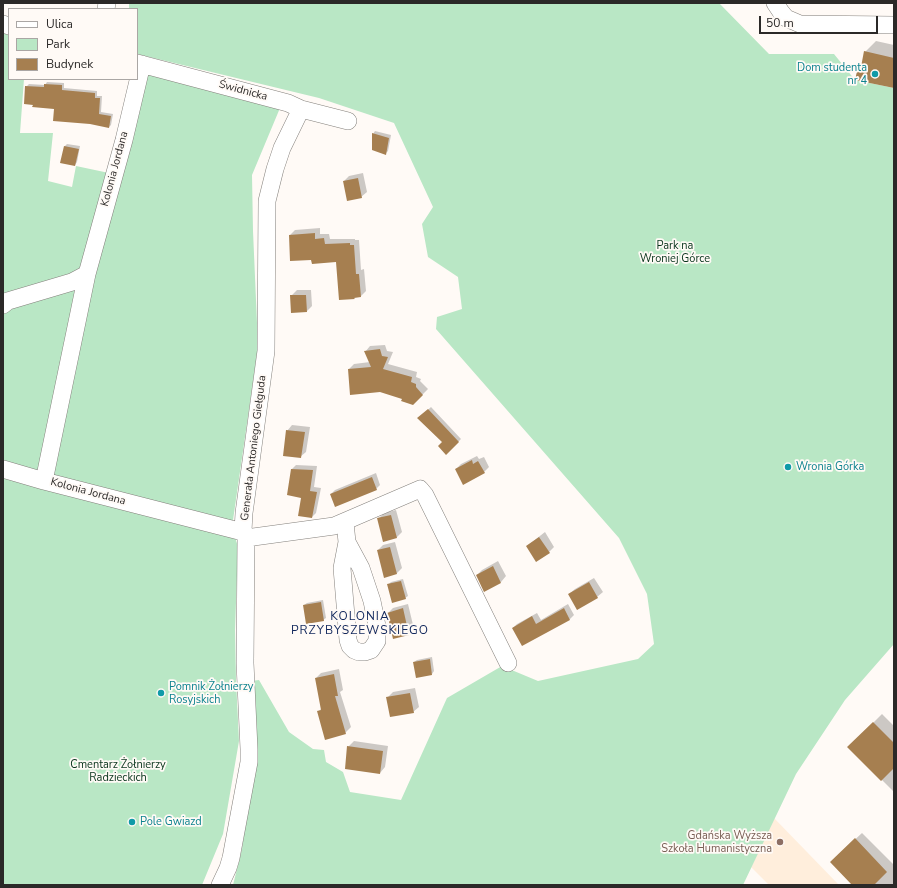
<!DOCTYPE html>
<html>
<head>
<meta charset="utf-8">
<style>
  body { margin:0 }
  #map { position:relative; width:897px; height:888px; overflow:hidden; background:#fffaf6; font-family:"Nunito Sans",sans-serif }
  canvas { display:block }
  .frame { position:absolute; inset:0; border:4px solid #2b2928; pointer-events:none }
  .legend { position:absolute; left:8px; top:8px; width:130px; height:72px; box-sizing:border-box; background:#fffaf6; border:1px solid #aaa6a4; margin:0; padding:5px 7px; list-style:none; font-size:12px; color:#2b2928 }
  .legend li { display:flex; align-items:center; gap:8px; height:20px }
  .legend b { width:20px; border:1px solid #aaa6a4 }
  .scale { position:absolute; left:759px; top:16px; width:119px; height:18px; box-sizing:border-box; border:2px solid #2b2928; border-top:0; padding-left:5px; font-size:12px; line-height:14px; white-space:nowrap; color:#2b2928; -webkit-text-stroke:3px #fffaf6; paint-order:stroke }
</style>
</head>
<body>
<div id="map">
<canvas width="897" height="888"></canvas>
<div class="frame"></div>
<ul class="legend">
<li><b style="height:5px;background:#fff"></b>Ulica</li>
<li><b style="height:11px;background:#b9e7c5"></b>Park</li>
<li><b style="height:11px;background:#a67f50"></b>Budynek</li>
</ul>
<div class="scale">50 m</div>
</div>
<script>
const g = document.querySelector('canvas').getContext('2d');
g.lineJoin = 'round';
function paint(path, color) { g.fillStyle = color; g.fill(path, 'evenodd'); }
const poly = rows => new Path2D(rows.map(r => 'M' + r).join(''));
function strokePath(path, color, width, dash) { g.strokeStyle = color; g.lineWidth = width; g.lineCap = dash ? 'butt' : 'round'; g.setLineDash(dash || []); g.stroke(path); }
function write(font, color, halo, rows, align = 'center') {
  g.font = font + ' "Nunito Sans",sans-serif'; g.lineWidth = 3.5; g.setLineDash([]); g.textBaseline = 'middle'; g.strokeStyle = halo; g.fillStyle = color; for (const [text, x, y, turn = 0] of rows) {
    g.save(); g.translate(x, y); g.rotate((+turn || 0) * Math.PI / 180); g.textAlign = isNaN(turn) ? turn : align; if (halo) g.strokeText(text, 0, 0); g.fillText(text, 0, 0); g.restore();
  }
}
paint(poly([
  [774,818,839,885,769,885,751,867]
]), '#ffeedc');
paint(poly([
  [129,3,719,3,769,54,834,54,855,80,894,88,894,644,845,700,796,774,743,885,233,885,242,849,253,763,251,681,259,680,289,732,313,749,324,750,326,762,343,772,350,792,401,800,447,698,502,666,538,681,638,659,654,644,647,594,619,538,436,329,437,317,462,309,458,277,428,257,422,224,433,207,394,123,319,98,137,54,137,9,129,9],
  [3,33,9,35,9,79,24,79,20,133,53,133,48,181,72,187,76,166,109,173,84,271,7,294,3,293],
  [143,73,280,108,252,175,253,231,257,323,257,354,232,527,47,477],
  [82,281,39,474,3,462,3,311],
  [3,475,235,537,238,547,235,630,236,680,239,741,223,834,202,885,3,885]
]), '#b9e7c5');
paint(poly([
  [876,41,894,45,894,87,859,67,862,64,865,52],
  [47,82,64,83,64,88,97,91,97,96,102,96,101,112,113,114,111,125,109,127,55,108,34,104,26,87,29,84,45,85],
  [375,131,391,135,388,151,386,153,373,134],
  [67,144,80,146,77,162,75,165,61,162,65,146],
  [363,173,367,192,361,197,344,181,349,176],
  [320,228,320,234,329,234,330,239,355,239,355,240,359,240,361,270,364,269,366,291,361,296,340,299,337,261,312,259,291,260,290,235,295,230],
  [297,290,311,290,312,306,307,311,291,296],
  [385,345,387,351,393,352,388,364,417,372,416,377,421,379,420,381,428,389,413,404,349,369,354,364,370,362,365,352,370,346],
  [431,407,461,439,446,454,443,442,419,418],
  [292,425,310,427,306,452,300,457,287,431],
  [477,456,479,459,484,457,489,467,484,472,456,469,461,464],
  [296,465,317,466,314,487,321,488,316,513,312,517,302,497,292,469],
  [376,473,380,485,376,489,331,494,335,490],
  [396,510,402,532,396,538,378,519,384,513],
  [545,532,554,547,549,552,527,546],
  [395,542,402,568,396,574,378,550,383,545],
  [498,561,506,576,501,582,484,590,477,575,482,570],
  [594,578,603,592,597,597,569,594,575,589],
  [403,579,408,596,405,598,388,585,391,582],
  [323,600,326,618,323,620,304,605,307,603],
  [408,604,414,629,409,634,394,638,388,613,393,608],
  [568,604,574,615,570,619,522,645,513,628,517,624,537,613,541,620],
  [432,657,434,671,432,674,414,662,417,660],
  [339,669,343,690,340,692,351,727,345,733,318,712,322,708,316,678,321,673],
  [415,688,419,707,413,712,388,697,393,692],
  [882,714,894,726,894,792,849,747],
  [354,741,388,746,385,767,380,773,348,747],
  [862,833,894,865,894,885,853,885,831,862]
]), '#0003');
paint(poly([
  [864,51,894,58,894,88,855,80,858,67,861,67],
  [44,84,62,85,62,90,95,93,95,98,100,98,99,114,111,116,109,128,90,124,53,121,54,109,32,107,33,105,24,104,25,86,44,87],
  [372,133,389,138,386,155,372,150],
  [64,146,79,149,75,166,60,163],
  [358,178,362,198,347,201,343,181],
  [315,233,315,239,324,238,325,244,350,243,350,245,354,245,356,274,359,274,361,297,354,298,355,299,339,300,336,262,312,264,311,260,290,261,289,235],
  [290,295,306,295,307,312,291,313],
  [380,349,382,356,388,357,383,369,412,377,411,382,416,384,416,387,423,395,413,405,401,401,402,399,380,392,350,395,348,369,371,367,364,351],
  [428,409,459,442,446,455,438,446,442,442,417,418],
  [286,430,305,432,301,458,283,456],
  [472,460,473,464,478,461,485,473,463,485,455,469],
  [291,469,313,470,310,491,317,492,312,518,298,516,301,498,287,495],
  [372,477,377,490,335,507,330,494],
  [391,515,397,538,383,542,377,518],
  [539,537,550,553,536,562,526,546],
  [390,547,397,574,384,578,377,550],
  [493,566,501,583,484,592,476,575],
  [401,581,406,599,392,603,387,584],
  [589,582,598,598,577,610,568,594],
  [321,602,324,621,306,624,303,605],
  [403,608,409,635,393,639,387,613],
  [564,608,570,620,522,646,512,628,532,616,536,624],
  [430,659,432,675,416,678,413,662],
  [334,674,338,696,335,696,346,734,325,740,317,711,321,710,315,678],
  [410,693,414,713,390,717,386,697],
  [873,722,894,743,894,768,881,781,847,747],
  [347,746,383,751,380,774,345,769],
  [855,838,887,872,874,885,852,885,830,862]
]), '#a67f50');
const street = poly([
  [775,3,781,12,786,18,800,24,894,25],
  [106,9,107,3],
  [3,24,9,26],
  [137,63,288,103,301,109,348,121],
  [3,305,8,301,72,282,87,274],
  [3,469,44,481,239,531,243,531],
  [44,481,87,274,124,140,142,64],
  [345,522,347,542,361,568,372,601,377,626,377,641,371,650,365,652,359,652,354,650,350,646,348,640,342,568,347,542],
  [246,538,334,526,420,489,425,495,508,663],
  [220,885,228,868,231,858,249,762,249,749,245,663,246,538,243,531,244,513,266,351,267,201,275,169,282,148,301,109]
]);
strokePath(street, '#84807c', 18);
strokePath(street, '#fff', 17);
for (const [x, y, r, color] of [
  [875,74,4,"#0f9aa8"],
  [788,467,4,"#0f9aa8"],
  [161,693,4,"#0f9aa8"],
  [132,822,4,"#0f9aa8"],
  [780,842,4,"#8d6e63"]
]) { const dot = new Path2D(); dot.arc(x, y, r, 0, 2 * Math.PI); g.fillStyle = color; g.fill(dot); strokePath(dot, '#fffaf6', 1.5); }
write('11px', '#0d838f', '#fffaf6', [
  ["Dom studenta",867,68,"right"],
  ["nr 4",867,81,"right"],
  ["Wronia Górka",796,467],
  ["Pomnik Żołnierzy",169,687],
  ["Rosyjskich",169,700],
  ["Pole Gwiazd",140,822]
], 'left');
write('11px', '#2b2928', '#fffaf6', [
  ["Świdnicka",243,91,15],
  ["Kolonia Jordana",115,169,-75],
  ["Generała Antoniego Giełguda",254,448,-83],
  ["Kolonia Jordana",88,492,15]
]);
write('11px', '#07331a', '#fffaf6', [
  ["Park na",675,246],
  ["Wroniej Górce",675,259],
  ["Cmentarz Żołnierzy",118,765],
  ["Radzieckich",118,778]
]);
write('11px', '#785e54', '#fffaf6', [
  ["Gdańska Wyższa",772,836],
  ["Szkoła Humanistyczna",772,849]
], 'right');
g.letterSpacing = '1px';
write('12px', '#10265b', '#fffaf6', [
  ["KOLONIA",360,617],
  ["PRZYBYSZEWSKIEGO",360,631]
]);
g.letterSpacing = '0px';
</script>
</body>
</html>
